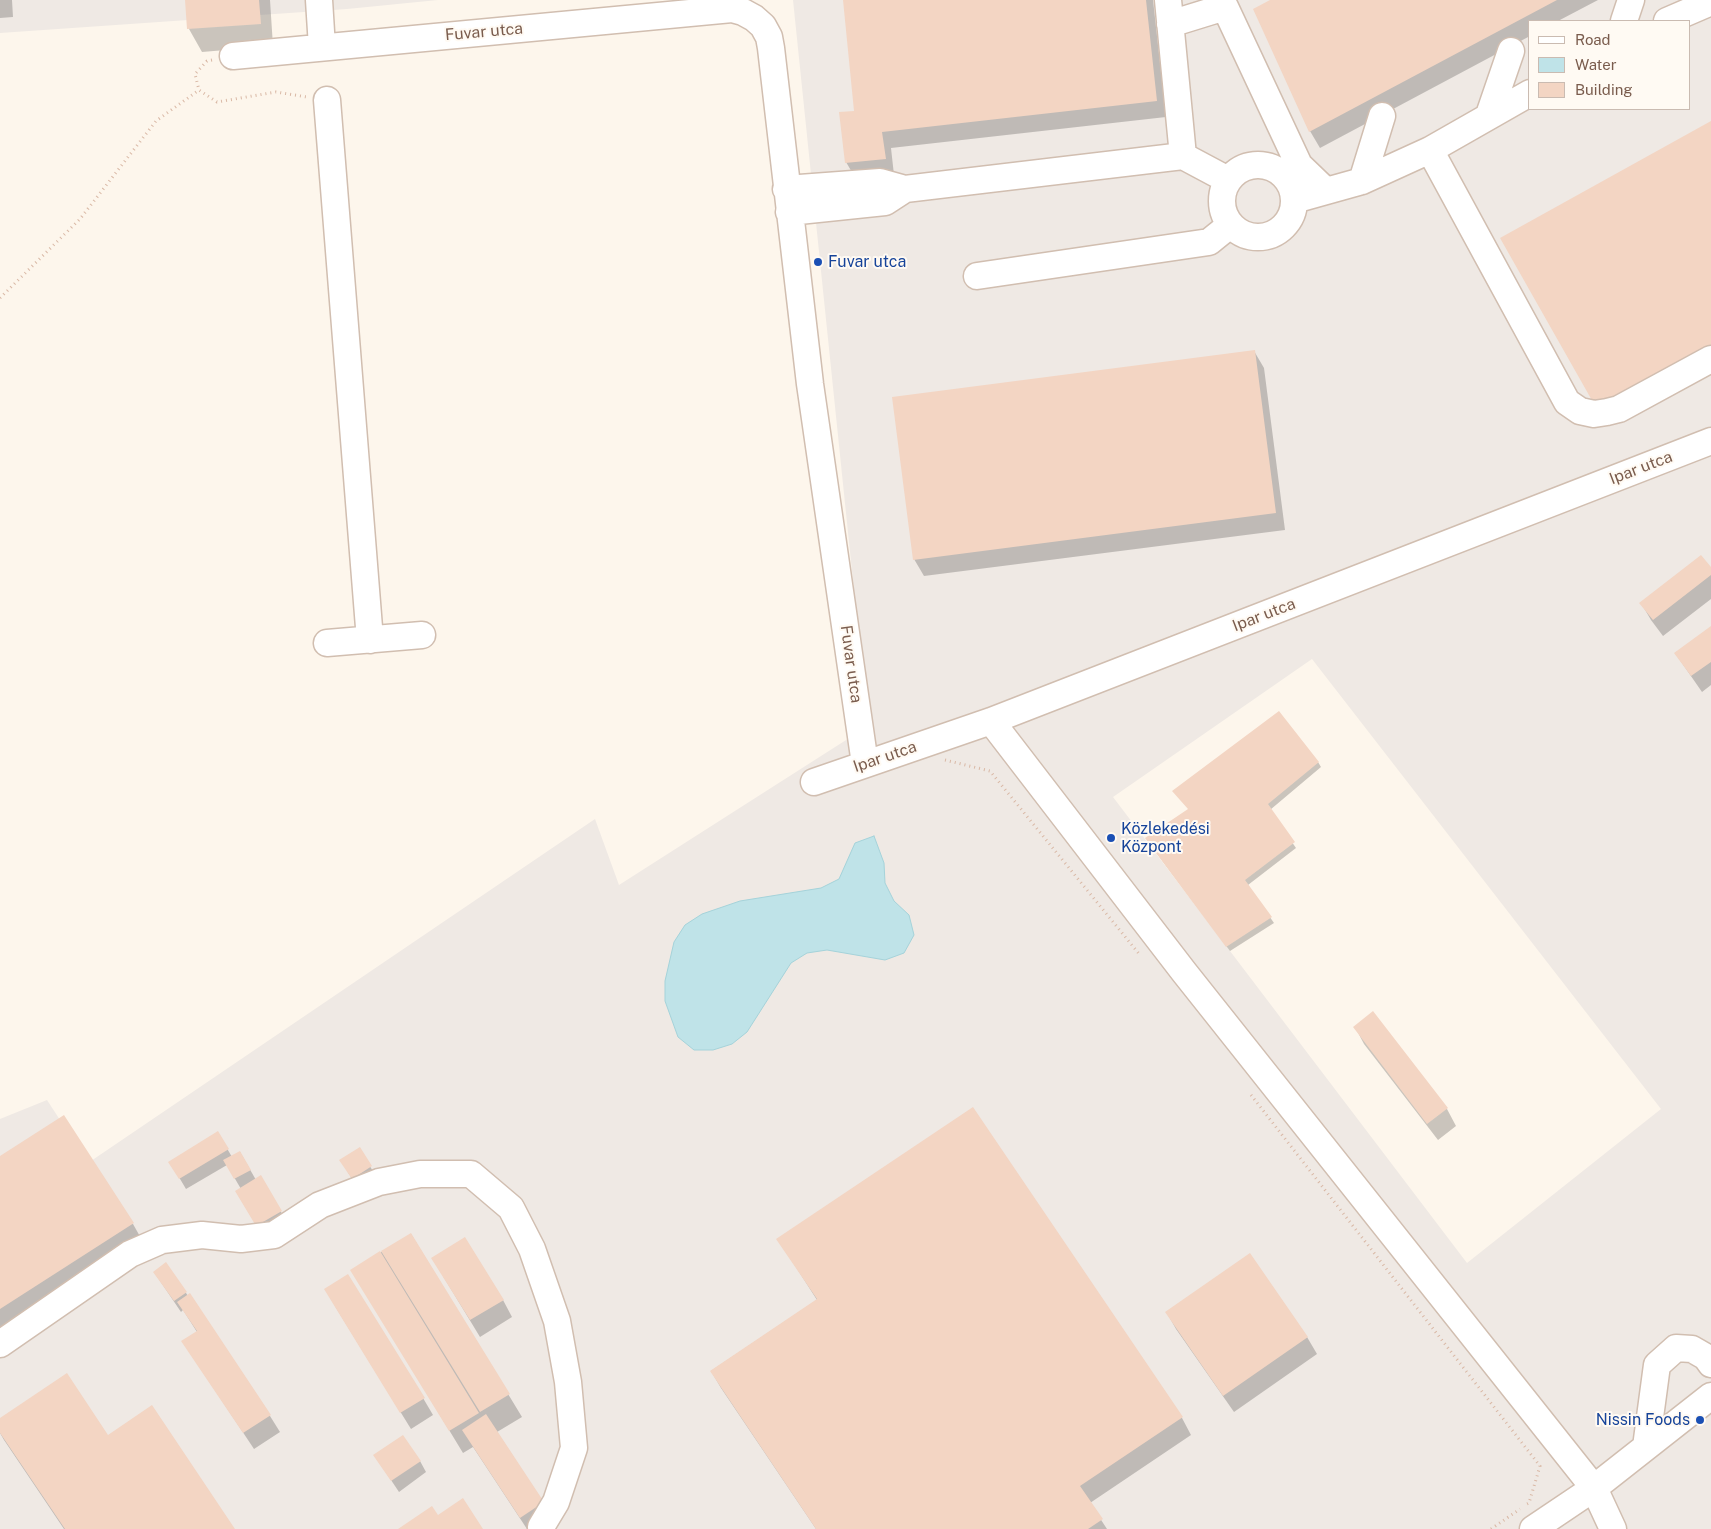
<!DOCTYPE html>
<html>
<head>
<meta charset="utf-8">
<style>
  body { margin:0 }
  #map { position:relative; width:1711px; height:1529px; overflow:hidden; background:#fdf6ec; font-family:"Public Sans",sans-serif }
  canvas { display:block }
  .legend { position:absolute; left:1528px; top:20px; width:162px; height:90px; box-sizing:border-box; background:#fffaf3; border:1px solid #cabbb1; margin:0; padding:6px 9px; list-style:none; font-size:15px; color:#7a5c4d }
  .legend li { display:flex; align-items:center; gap:10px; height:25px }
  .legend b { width:25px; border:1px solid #cabbb1 }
</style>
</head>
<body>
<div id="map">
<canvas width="1711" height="1529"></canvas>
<ul class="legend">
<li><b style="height:6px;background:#fff"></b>Road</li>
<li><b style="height:14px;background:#bfe3e8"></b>Water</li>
<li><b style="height:14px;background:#f3d5c3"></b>Building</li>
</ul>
</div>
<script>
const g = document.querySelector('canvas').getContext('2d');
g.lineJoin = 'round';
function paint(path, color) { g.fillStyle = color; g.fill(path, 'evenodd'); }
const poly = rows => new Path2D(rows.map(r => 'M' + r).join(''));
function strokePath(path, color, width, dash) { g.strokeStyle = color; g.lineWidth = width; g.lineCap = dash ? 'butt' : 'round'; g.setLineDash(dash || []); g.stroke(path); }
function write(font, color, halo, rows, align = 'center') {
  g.font = font + ' "Public Sans",sans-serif'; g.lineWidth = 4; g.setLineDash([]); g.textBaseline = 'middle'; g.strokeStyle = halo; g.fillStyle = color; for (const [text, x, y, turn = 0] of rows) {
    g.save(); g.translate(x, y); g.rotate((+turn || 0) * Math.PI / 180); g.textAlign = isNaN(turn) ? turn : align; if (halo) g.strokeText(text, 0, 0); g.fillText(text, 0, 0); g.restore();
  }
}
paint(poly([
  [0,0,438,0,347,9,0,33],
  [793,0,1711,0,1711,1529,0,1529,0,1119,47,1100,88,1163,595,819,619,885,868,726],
  [1530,21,1690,21,1690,109,1530,109],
  [1312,659,1661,1109,1467,1263,1113,797]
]), '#efe9e4');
const water = poly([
  [874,836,884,863,885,883,894,901,909,915,914,935,904,953,885,960,827,950,807,953,791,963,747,1032,732,1044,713,1050,694,1050,678,1037,665,1001,665,981,674,942,685,925,702,914,740,901,821,888,839,879,855,843,874,836]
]);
paint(water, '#bfe3e8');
strokePath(water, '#a5d3da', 1);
paint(poly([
  [0,0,12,0,13,17,0,18],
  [186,0,270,0,273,46,202,52,189,29],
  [844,0,1153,0,1166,117,891,148,894,175,856,179,846,162,856,112],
  [1272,0,1598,0,1558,21,1530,21,1530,36,1320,148,1310,131],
  [1254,351,1264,368,1285,530,924,576,914,559],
  [1711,569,1711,599,1663,636,1651,620,1641,603],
  [1711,628,1711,685,1702,692,1675,653],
  [1318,762,1321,767,1270,810,1296,848,1248,885,1274,923,1230,951,1149,843,1189,810],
  [1373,1013,1447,1109,1456,1126,1438,1140,1364,1044,1355,1027],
  [972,1109,1182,1418,1191,1435,1090,1503,1107,1529,816,1529,721,1388,711,1371,817,1300,778,1239],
  [218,1133,232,1157,240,1152,256,1180,260,1177,287,1222,264,1236,241,1189,227,1165,186,1189,170,1162],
  [359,1148,377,1178,359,1189,347,1171],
  [0,1158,133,1224,142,1240,0,1332],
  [411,1234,522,1417,497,1432,543,1502,538,1529,527,1529,473,1447,463,1453,352,1270],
  [154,1272,186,1293,270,1416,280,1432,254,1449,183,1342,197,1332,183,1310,181,1312],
  [443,1276,503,1300,512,1317,480,1337],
  [335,1306,423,1398,433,1415,411,1429],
  [1167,1313,1307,1337,1317,1354,1234,1412,1176,1329],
  [0,1420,108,1437,234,1529,64,1529,4,1440,0,1433],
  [375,1456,420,1461,426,1472,399,1492]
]), '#0003');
paint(poly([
  [185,0,259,0,261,24,187,29],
  [843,0,1146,0,1157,101,882,132,886,159,845,163,839,112,854,111],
  [1270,0,1557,0,1309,132,1253,9],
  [1711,121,1711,349,1598,411,1500,238],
  [1255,350,1276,513,913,560,892,397],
  [1701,555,1711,567,1711,575,1653,620,1639,603],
  [1711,626,1711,662,1691,676,1674,653],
  [1279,711,1319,762,1268,804,1295,842,1245,880,1272,917,1226,947,1145,838,1188,809,1172,791],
  [1373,1011,1448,1108,1427,1124,1353,1027],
  [973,1107,1183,1417,1080,1486,1103,1519,1088,1529,816,1529,710,1371,817,1299,776,1239],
  [64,1115,134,1223,0,1309,0,1156],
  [218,1131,229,1149,179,1179,168,1162],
  [360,1147,372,1166,352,1179,339,1160],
  [240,1151,251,1170,234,1179,223,1160],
  [261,1175,282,1211,256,1226,235,1191],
  [411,1233,510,1394,480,1412,381,1251],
  [465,1237,504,1300,470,1320,431,1258],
  [380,1251,479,1413,449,1431,350,1270],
  [1250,1253,1308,1337,1223,1396,1165,1312],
  [166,1262,187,1292,174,1301,153,1272],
  [348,1274,425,1398,400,1413,324,1289],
  [190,1293,271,1415,243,1433,181,1341,197,1331,177,1302],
  [67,1373,108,1435,152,1405,235,1529,65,1529,0,1433,0,1418],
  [486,1414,544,1502,520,1518,462,1430],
  [403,1435,421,1461,391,1481,373,1455],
  [463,1498,483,1529,398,1529,432,1506,438,1515]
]), '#f3d5c3');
const minor = poly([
  [319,0,322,47],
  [1168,0,1183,156],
  [1624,21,1631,0],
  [1667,21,1711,2],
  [1170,24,1225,7,1299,165,1325,190],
  [233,56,732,9,743,12,754,18,763,26,769,37,771,48,810,384,865,764],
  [327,100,370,640],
  [1489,115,1511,51],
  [1430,150,1567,402,1580,411,1594,414,1607,412,1619,409,1711,359],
  '1222 201a36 36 0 1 1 72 0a36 36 0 1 1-72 0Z',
  [1362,181,1382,116],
  [786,189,880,182,905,189,1183,156,1228,180],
  [1294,200,1362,181,1430,150,1530,93],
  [789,212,885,202,905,189],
  [977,276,1209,242,1230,225],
  [327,643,422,635],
  [991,721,1184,972,1594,1488,1613,1529],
  [814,782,991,721,1711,441],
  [0,1344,130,1254,162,1240,202,1235,241,1239,274,1235,320,1205,379,1182,420,1174,471,1174,511,1208,532,1249,557,1321,568,1382,574,1448,556,1502,541,1527],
  [1646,1447,1657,1365,1676,1348,1692,1349,1706,1357,1711,1364],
  [1533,1529,1594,1488,1711,1396]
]);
strokePath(minor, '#d1beb0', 29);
strokePath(poly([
  [212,60,207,61,195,74,199,90,217,102,276,92,307,97],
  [0,298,80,219,156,121,199,90],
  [945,760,990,771,1140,955],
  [1251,1095,1540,1466,1529,1503,1527,1504],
  [1491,1529,1520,1509]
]), '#d9b8a5', 3, [1, 4]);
strokePath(minor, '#fff', 26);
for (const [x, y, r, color] of [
  [818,262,5,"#1a4fb4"],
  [1111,838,5,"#1a4fb4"],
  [1700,1420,5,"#1a4fb4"]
]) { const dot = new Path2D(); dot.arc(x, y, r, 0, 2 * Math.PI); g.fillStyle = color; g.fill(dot); strokePath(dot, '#fffaf3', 2); }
write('16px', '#7a5c4d', '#fffaf3', [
  ["Fuvar utca",484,32,-5],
  ["Ipar utca",1641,468,-21],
  ["Ipar utca",1264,615,-21],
  ["Fuvar utca",851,664,82],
  ["Ipar utca",885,757,-19]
]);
write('16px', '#164399', '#fffaf3', [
  ["Fuvar utca",828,262],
  ["Közlekedési",1121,829],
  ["Központ",1121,847],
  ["Nissin Foods",1690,1420,"right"]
], 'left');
</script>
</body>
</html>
